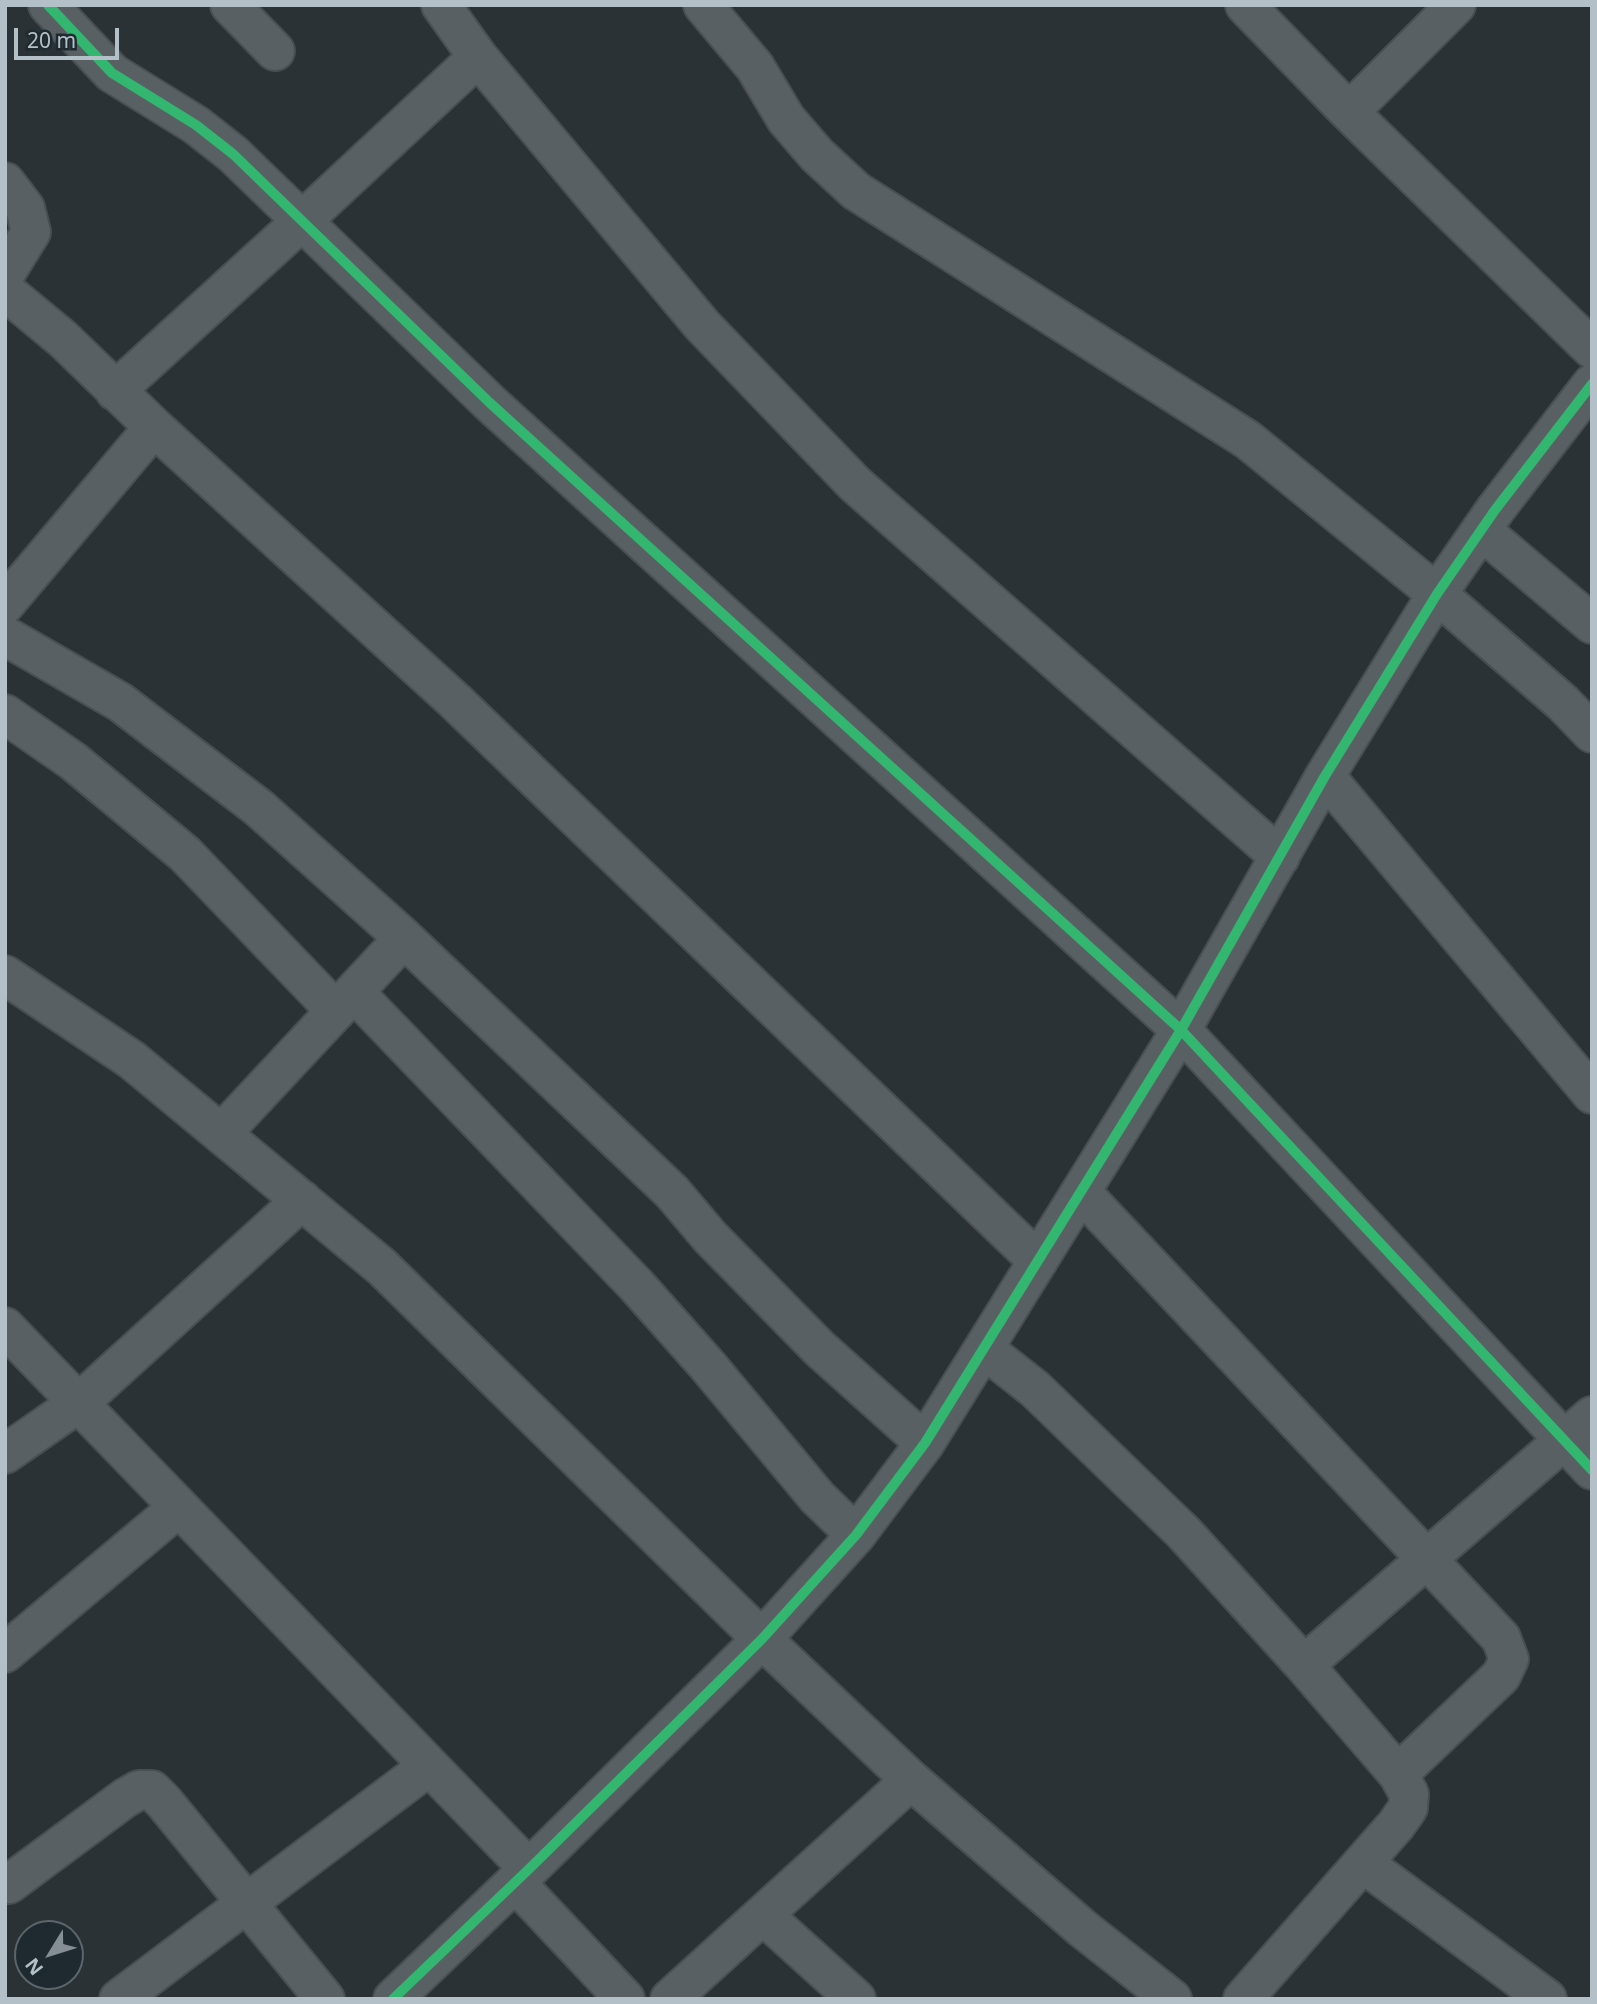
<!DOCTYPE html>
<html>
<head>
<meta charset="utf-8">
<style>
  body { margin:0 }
  #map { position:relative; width:1597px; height:2004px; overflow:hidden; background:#2a3236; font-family:"Noto Sans",sans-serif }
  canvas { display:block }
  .frame { position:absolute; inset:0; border:7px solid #b4c0c7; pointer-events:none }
  .north { position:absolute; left:14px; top:1920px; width:70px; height:70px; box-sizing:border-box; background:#1e2a30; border:2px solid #5a666c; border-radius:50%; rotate:232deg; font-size:19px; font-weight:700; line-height:28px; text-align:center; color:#b4c0c7 }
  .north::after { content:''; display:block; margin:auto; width:24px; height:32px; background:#848e94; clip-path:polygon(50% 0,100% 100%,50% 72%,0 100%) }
  .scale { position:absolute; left:14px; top:28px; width:105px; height:32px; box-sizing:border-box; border:4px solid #b4c0c7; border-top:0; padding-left:9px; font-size:21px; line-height:24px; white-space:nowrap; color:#b4c0c7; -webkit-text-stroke:5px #1e2a30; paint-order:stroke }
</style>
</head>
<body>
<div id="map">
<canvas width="1597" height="2004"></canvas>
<div class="frame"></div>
<div class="north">N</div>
<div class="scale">20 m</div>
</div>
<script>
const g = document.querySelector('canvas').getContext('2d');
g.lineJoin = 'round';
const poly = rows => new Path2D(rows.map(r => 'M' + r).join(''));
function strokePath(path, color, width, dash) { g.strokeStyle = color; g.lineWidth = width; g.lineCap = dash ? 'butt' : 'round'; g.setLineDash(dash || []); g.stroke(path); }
const minor = poly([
  [48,5,112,73,196,125,233,154,490,403,1181,1030,1592,1470],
  [230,5,275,51],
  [441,5,478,57,702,325,855,484,1280,857],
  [703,5,755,67,786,119,817,155,856,191,1248,440,1437,594,1563,703,1592,733],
  [1245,5,1349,112,1592,349],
  [1349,112,1456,5],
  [5,182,25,208,31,232,5,274],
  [5,291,63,339,154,427,455,701,1038,1261],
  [115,391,303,220,478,57],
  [1481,530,1592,624],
  [5,604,154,427],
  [5,636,120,702,259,808,404,938,672,1192,710,1237,819,1348,925,1443],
  [5,714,73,761,185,854,336,1011],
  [1325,776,1592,1094],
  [5,975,132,1060,382,1267,762,1639,911,1780,1082,1928,1172,1999],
  [354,992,637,1286,708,1366,817,1497,856,1535],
  [221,1134,404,938],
  [1081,1192,1501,1638,1509,1659,1501,1676,1398,1774],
  [5,1327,529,1869],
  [984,1349,1035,1389,1184,1533,1304,1665,1398,1774,1409,1794,1408,1808,1396,1825,1243,1999],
  [5,1454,80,1402,302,1200],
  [5,1653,179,1507],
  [1304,1665,1592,1416],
  [1363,1863,1547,1999],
  [515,1882,625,1999],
  [9,1884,125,1798,139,1790,152,1790,164,1802,325,1999],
  [763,1915,856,1999],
  [119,1999,429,1766],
  [393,1999,529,1869,762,1639,856,1535,925,1443,1181,1030,1325,776,1437,594,1495,510,1592,384],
  [670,1999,911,1780]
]);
strokePath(minor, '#484e51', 42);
strokePath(minor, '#596064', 38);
strokePath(poly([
  [48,5,112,73,196,125,233,154,490,403,1181,1030,1592,1470],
  [393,1999,529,1869,762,1639,856,1535,925,1443,1181,1030,1325,776,1437,594,1495,510,1592,384]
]), '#33b770', 10);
</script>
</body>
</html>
